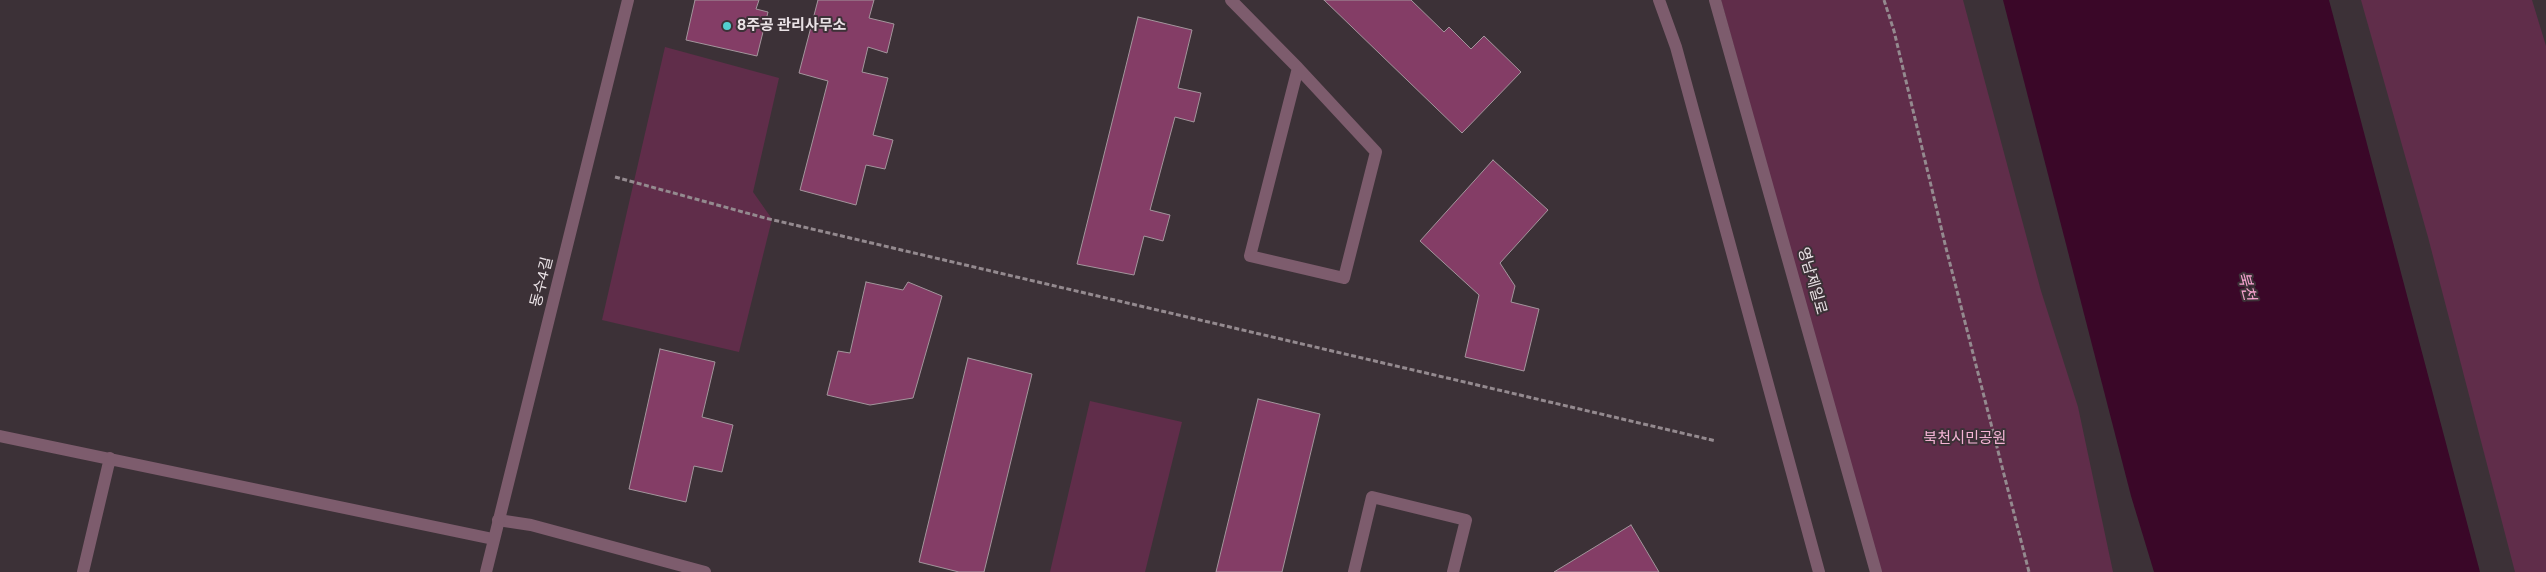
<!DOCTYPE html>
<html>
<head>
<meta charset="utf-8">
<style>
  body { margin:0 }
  canvas { display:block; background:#3c3137 }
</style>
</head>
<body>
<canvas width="2546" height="572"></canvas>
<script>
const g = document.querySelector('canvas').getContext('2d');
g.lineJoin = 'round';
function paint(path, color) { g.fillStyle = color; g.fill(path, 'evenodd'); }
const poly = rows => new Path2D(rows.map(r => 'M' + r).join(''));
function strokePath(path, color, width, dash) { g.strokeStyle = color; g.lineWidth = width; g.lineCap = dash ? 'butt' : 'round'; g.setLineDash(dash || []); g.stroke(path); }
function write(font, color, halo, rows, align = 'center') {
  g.font = font + ' Figtree,"Noto Sans KR",sans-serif'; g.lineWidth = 4; g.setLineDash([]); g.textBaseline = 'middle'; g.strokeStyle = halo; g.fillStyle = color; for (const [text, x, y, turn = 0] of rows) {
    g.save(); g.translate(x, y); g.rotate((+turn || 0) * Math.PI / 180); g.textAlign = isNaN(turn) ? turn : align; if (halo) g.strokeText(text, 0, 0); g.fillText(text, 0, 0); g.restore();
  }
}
paint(poly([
  [1721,0,1963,0,2041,291,2078,407,2113,572,1880,572],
  [2361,0,2532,0,2546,46,2546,572,2515,572,2428,237],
  [665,47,779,78,753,192,772,219,739,352,602,320],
  [1090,401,1182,422,1145,572,1050,572]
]), '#602d4a');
paint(poly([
  [2003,0,2329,0,2480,572,2154,572,2131,496]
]), '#3a0728');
const building = poly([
  [695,0,759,0,756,9,768,12,757,56,686,40,695,0],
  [818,0,874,0,869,18,894,24,887,53,868,47,862,72,888,78,873,135,893,140,885,169,866,165,856,205,800,190,828,81,799,73,818,0],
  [1324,0,1411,0,1444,32,1449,27,1471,49,1484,36,1521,72,1462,133,1324,0],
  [1138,17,1192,30,1178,88,1201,93,1194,122,1175,117,1150,210,1170,215,1163,241,1144,236,1134,275,1077,264,1138,17],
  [1493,160,1548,210,1500,263,1515,286,1511,302,1539,309,1524,371,1465,357,1479,295,1420,241,1493,160],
  [866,282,903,290,908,282,942,296,913,398,870,405,827,395,838,351,850,353,866,282],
  [660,349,715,362,702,417,733,425,722,472,694,466,686,502,629,489,660,349],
  [968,358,1032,374,984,572,959,572,919,562,968,358],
  [1258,399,1320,414,1282,572,1216,572,1258,399],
  [1631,525,1659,572,1554,572,1631,525]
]);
paint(building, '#843d66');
strokePath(building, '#a3959c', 1);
strokePath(poly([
  [1884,0,1894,31,1946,248,2029,572],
  [615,177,765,218,1716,441]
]), '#948a8f', 3, [5, 2.5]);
strokePath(poly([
  [1231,0,1298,68,1376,152,1344,278,1250,256,1298,68],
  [498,520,531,525,705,572],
  [1354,572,1372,497,1466,520,1453,572]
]), '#7d5c6d', 12);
strokePath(poly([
  [0,436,493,539],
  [83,572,110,458]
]), '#7d5c6d', 12);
strokePath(poly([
  [1659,0,1676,47,1819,572],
  [1715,0,1876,572],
  [486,572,628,0]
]), '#7d5c6d', 12);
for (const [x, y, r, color] of [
  [727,26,5,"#52cdcf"]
]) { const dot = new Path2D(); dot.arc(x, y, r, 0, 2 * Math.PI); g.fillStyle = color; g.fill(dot); strokePath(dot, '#3c3137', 2); }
write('bold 15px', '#eae2e6', '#3c3137', [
  ["8주공 관리사무소",737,26]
], 'left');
write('15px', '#eae2e6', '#3c3137', [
  ["영남제일로",1812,281,74],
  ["동수4길",542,282,-76]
]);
write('15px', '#f3b4d4', '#3c3137', [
  ["북천시민공원",1965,439]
]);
write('italic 16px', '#f7a4d0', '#3c3137', [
  ["북천",2246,286,75]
]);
</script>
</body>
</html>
